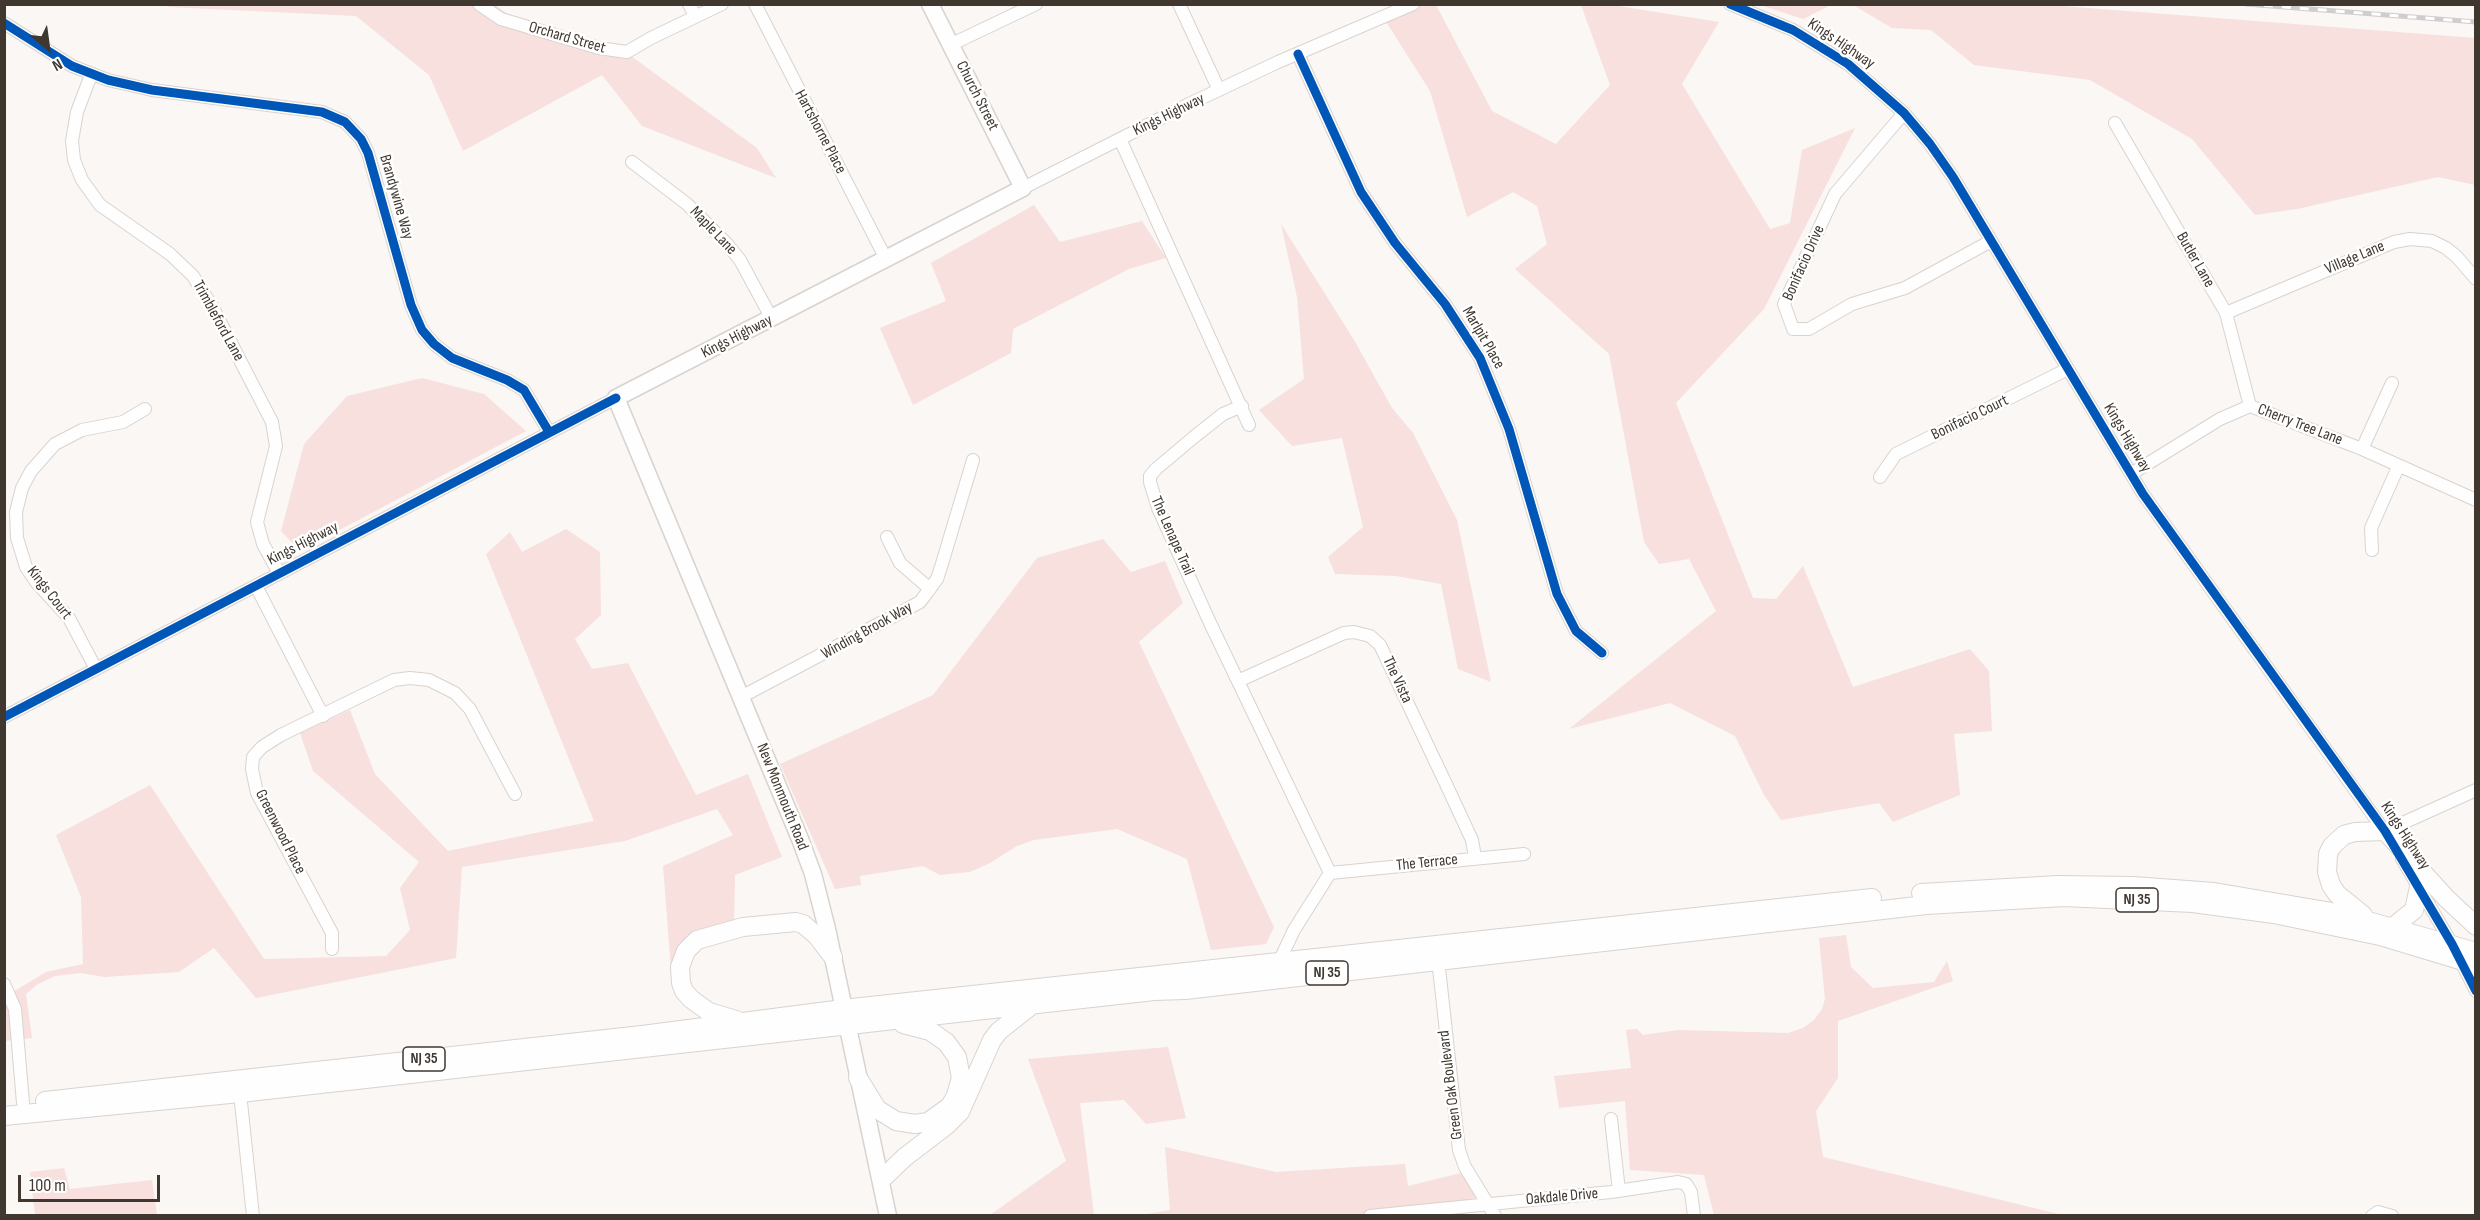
<!DOCTYPE html>
<html>
<head>
<meta charset="utf-8">
<style>
  body { margin:0 }
  #map { position:relative; width:2480px; height:1220px; overflow:hidden; background:#faf7f5; font-family:"Sofia Sans Condensed",sans-serif }
  canvas { display:block }
  .frame { position:absolute; inset:0; border:6px solid #40372f; pointer-events:none }
  .north { position:absolute; left:18px; top:18px; width:60px; height:60px; -webkit-text-stroke:4px #fff; paint-order:stroke; rotate:151deg; font-size:16px; font-weight:700; line-height:24px; text-align:center; color:#40372f }
  .north::after { content:''; display:block; margin:auto; width:21px; height:27px; background:#40372f; clip-path:polygon(50% 0,100% 100%,50% 72%,0 100%) }
  .scale { position:absolute; left:18px; top:1175px; width:142px; height:27px; box-sizing:border-box; border:3px solid #40372f; border-top:0; padding-left:8px; font-size:18px; line-height:21px; white-space:nowrap; color:#40372f; -webkit-text-stroke:4px #fff; paint-order:stroke }
</style>
</head>
<body>
<div id="map">
<canvas width="2480" height="1220"></canvas>
<div class="frame"></div>
<div class="north">N</div>
<div class="scale">100 m</div>
</div>
<script>
const g = document.querySelector('canvas').getContext('2d');
g.lineJoin = 'round';
function paint(path, color) { g.fillStyle = color; g.fill(path, 'evenodd'); }
const poly = rows => new Path2D(rows.map(r => 'M' + r).join(''));
function strokePath(path, color, width, dash) { g.strokeStyle = color; g.lineWidth = width; g.lineCap = dash ? 'butt' : 'round'; g.setLineDash(dash || []); g.stroke(path); }
function write(font, color, halo, rows, align = 'center') {
  g.font = font + ' "Sofia Sans Condensed",sans-serif'; g.lineWidth = 5; g.setLineDash([]); g.textBaseline = 'middle'; g.strokeStyle = halo; g.fillStyle = color; for (const [text, x, y, turn = 0] of rows) {
    g.save(); g.translate(x, y); g.rotate((+turn || 0) * Math.PI / 180); g.textAlign = isNaN(turn) ? turn : align; if (halo) g.strokeText(text, 0, 0); g.fillText(text, 0, 0); g.restore();
  }
}
paint(poly([
  [163,5,495,5,530,30,620,48,757,148,776,178,642,126,602,75,463,151,429,75,356,16,169,7],
  [1415,5,1436,5,1492,111,1556,144,1610,85,1581,5,1612,5,1719,22,1682,84,1770,229,1790,223,1802,150,1855,128,1764,309,1676,403,1753,598,1776,599,1803,566,1853,687,1970,649,1989,671,1992,731,1954,734,1960,795,1893,822,1879,803,1781,820,1764,795,1735,736,1670,703,1569,729,1716,611,1689,559,1659,564,1644,542,1609,354,1515,269,1547,244,1537,206,1513,192,1467,217,1430,91,1383,17],
  [1760,5,1831,5,1803,19],
  [1853,5,2049,5,2475,38,2475,185,2438,177,2297,209,2255,215,2192,139,2090,80,1974,65,1931,30,1892,28],
  [1034,205,1060,242,1142,221,1166,258,1129,269,1013,329,1011,353,913,405,880,328,946,301,931,263],
  [1281,224,1354,340,1392,408,1413,433,1457,520,1491,682,1458,669,1441,584,1396,576,1335,574,1328,557,1363,527,1342,438,1292,446,1259,410,1304,379,1297,297],
  [422,378,484,394,526,431,300,551,281,531,304,444,347,396],
  [566,529,600,552,601,615,575,639,592,669,628,663,696,795,748,774,782,857,735,875,734,926,671,970,663,866,733,835,717,809,625,841,462,867,456,958,256,998,214,948,179,972,104,977,81,973,55,976,38,984,26,994,32,1038,5,1041,4,990,8,995,46,972,83,964,81,897,56,835,150,785,264,959,386,956,410,930,400,888,419,862,313,771,300,733,350,710,375,774,448,851,594,821,486,554,510,532,522,552],
  [1103,539,1131,572,1165,561,1183,603,1139,642,1274,927,1266,944,1211,950,1187,859,1117,829,1034,840,1017,846,990,863,970,872,940,875,923,866,860,876,861,885,835,889,780,764,933,695,1037,558],
  [1846,935,1851,967,1873,988,1934,982,1947,961,1953,981,1838,1021,1838,1078,1816,1111,1823,1157,2063,1215,1714,1215,1704,1175,1630,1170,1625,1101,1559,1108,1554,1076,1631,1068,1626,1030,1637,1029,1643,1035,1679,1030,1788,1033,1803,1028,1814,1020,1822,1009,1825,999,1819,938],
  [1168,1047,1186,1118,1146,1124,1124,1100,1080,1103,1094,1215,990,1215,1066,1161,1028,1059],
  [1165,1147,1276,1172,1405,1164,1408,1186,1461,1173,1478,1197,1397,1216,1136,1216,1170,1210],
  [64,1168,70,1189,152,1180,157,1215,35,1215,30,1172]
]), '#f7e0de');
const minor = poly([
  [479,4,501,19,599,48,627,52,651,38,722,4],
  [689,4,695,16],
  [755,4,886,259],
  [1179,4,1219,90],
  [1730,4,1793,30,1848,64,1904,113,1930,144,1953,177,2143,494,2388,836],
  [4,23,72,66,108,80,152,90,322,112,345,122,361,139,368,153,411,305,422,330,434,344,452,358,507,380,524,390,549,432],
  [950,45,1036,4],
  [1298,54,1361,192,1395,243,1445,304,1480,358,1509,429,1557,594,1576,631,1602,653],
  [91,75,77,112,72,141,74,160,82,180,100,205,170,254,193,276,213,308,272,422,276,446,257,522,263,544,279,573],
  [1904,113,1835,194,1784,304,1793,329,1809,329,1852,304,1905,288,1991,241],
  [2115,123,2226,313,2250,406],
  [1120,139,1249,425],
  [632,162,687,204,728,245,740,260,772,319],
  [1023,188,1189,104,1278,62,1413,4],
  [2226,313,2394,242,2410,239,2432,241,2446,248,2457,257,2476,279],
  [1242,406,1223,414,1194,437,1156,469,1150,476,1150,482,1158,508,1211,625,1330,873],
  [2362,449,2392,383],
  [2131,474,2220,419,2250,406,2362,449,2476,500],
  [1880,477,1896,454,2068,369],
  [887,537,900,563,930,589],
  [2372,550,2371,528,2398,467],
  [256,586,323,716],
  [96,669,69,618,37,583,26,567,17,538,16,512,22,488,31,471,55,444,82,430,123,422,145,409],
  [1238,681,1344,633,1354,632,1370,636,1380,645,1446,784,1472,840,1475,857],
  [741,697,920,602,937,579,941,567,973,460],
  [4,717,616,398],
  [2385,831,2476,790],
  [2402,859,2452,944,2476,991],
  [1330,873,1524,854],
  [332,949,332,933,257,793,252,769,253,757,262,747,281,735,394,680,410,678,429,680,455,693,470,709,515,794],
  [1438,959,1459,1150,1465,1167,1495,1216],
  [1279,962,1294,930,1330,873],
  [4,984,15,1009,23,1103],
  [240,1093,253,1216],
  [1611,1119,1619,1191],
  [1370,1216,1611,1192,1678,1182,1686,1184,1691,1192,1694,1216],
  [2372,1216,2378,1212,2392,1216]
]);
const major = poly([
  [888,1216,827,929,813,874,800,839,616,398,1023,188,930,4]
]);
const highway = poly([
  [1921,893,2058,885,2133,886,2214,892,2344,914,2476,952],
  [2363,915,2337,894,2331,885,2327,872,2328,854,2332,846,2344,835,2355,832,2385,831,2447,899,2476,926],
  [2393,927,2414,910,2419,887],
  [736,1020,709,1012,691,999,684,991,681,983,680,967,686,951,697,940,743,927,796,922,803,924,817,936,833,957],
  [858,1078,877,1109,896,1121,915,1124,928,1122,949,1107,955,1098,961,1078,957,1057,946,1042,930,1031,903,1024],
  [45,1101,642,1035,843,1009,1872,898],
  [4,1116,240,1093,1154,991,1185,990,1926,905,2064,897,2193,903,2274,914,2380,936,2476,965],
  [882,1179,905,1157,947,1125,960,1112,992,1040,999,1031,1032,1005]
]);
strokePath(minor, '#d9d3ce', 14);
strokePath(major, '#d9d3ce', 19);
strokePath(highway, '#d9d3ce', 20);
strokePath(minor, '#fefefe', 12);
strokePath(major, '#fefefe', 16);
strokePath(highway, '#fefefe', 18);
const rail = poly([
  [2246,4,2476,22]
]);
strokePath(rail, '#cfcdcd', 5);
strokePath(rail, '#fff', 3, [9]);
strokePath(poly([
  [1730,4,1793,30,1848,64,1904,113,1930,144,1953,177,2143,494,2385,831,2452,944,2476,991],
  [4,23,72,66,108,80,152,90,322,112,345,122,361,139,368,153,411,305,422,330,434,344,452,358,507,380,524,390,549,432],
  [1298,54,1361,192,1395,243,1445,304,1480,358,1509,429,1557,594,1576,631,1602,653],
  [4,717,616,398]
]), '#0057b8', 9);
for (const [x, y, w] of [
  [2137,900,42],
  [1327,973,42],
  [424,1059,42]
]) { const box = new Path2D(); box.roundRect(x - w / 2, y - 12, w, 24, 4.5); g.fillStyle = '#fff'; g.fill(box); strokePath(box, '#40372f', 1.5); }
write('bold 15px', '#40372f', null, [
  ["NJ 35",2137,900],
  ["NJ 35",1327,973],
  ["NJ 35",424,1059]
]);
write('16px', '#40372f', '#fff', [
  ["Orchard Street",567,38,16],
  ["Kings Highway",1841,44,34],
  ["Church Street",977,96,63],
  ["Kings Highway",1169,115,-26],
  ["Hartshorne Place",820,132,62],
  ["Brandywine Way",396,197,74],
  ["Maple Lane",713,231,46],
  ["Village Lane",2355,258,-23],
  ["Butler Lane",2195,260,60],
  ["Bonifacio Drive",1804,263,-66],
  ["Trimbleford Lane",218,321,61],
  ["Kings Highway",737,337,-27],
  ["Marlpit Place",1483,338,60],
  ["Bonifacio Court",1970,418,-26],
  ["Cherry Tree Lane",2300,425,21],
  ["Kings Highway",2127,438,59],
  ["The Lenape Trail",1172,536,66],
  ["Kings Highway",303,544,-27],
  ["Kings Court",49,593,52],
  ["Winding Brook Way",867,631,-29],
  ["The Vista",1397,680,65],
  ["New Monmouth Road",782,797,68],
  ["Greenwood Place",280,832,63],
  ["Kings Highway",2405,836,57],
  ["The Terrace",1427,863,-6],
  ["Green Oak Boulevard",1451,1085,-97],
  ["Oakdale Drive",1562,1197,-5]
]);
</script>
</body>
</html>
